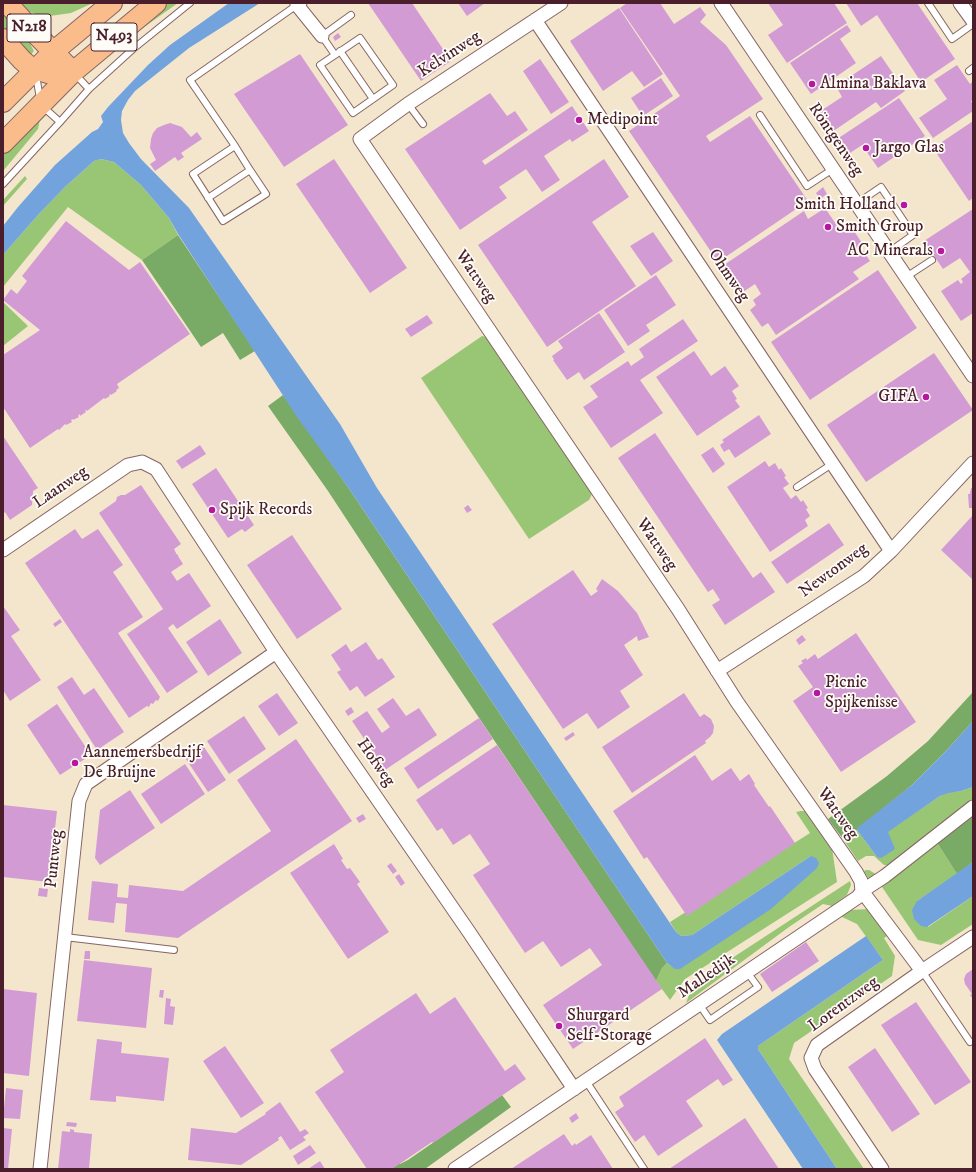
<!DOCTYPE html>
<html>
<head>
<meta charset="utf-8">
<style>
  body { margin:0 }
  #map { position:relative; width:976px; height:1172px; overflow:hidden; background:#f4e6cd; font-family:"IM FELL DW Pica",serif }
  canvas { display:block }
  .frame { position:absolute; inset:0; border:4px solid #4a1f2b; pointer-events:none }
</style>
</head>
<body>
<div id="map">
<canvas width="976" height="1172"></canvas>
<div class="frame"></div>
</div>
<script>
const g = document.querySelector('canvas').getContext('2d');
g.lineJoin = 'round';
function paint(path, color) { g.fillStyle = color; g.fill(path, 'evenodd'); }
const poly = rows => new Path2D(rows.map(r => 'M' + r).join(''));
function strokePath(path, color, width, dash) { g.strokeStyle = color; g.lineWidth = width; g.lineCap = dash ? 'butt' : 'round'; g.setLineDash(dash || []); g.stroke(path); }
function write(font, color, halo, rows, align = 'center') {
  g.font = font + ' "IM FELL DW Pica",serif'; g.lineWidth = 3.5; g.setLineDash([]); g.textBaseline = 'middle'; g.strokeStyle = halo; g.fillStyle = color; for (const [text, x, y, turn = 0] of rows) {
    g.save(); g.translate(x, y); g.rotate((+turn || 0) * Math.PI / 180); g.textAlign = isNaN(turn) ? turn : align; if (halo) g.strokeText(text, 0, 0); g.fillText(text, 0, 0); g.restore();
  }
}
paint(poly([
  [15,3,93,3,71,13,50,16,36,14,21,9],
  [168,3,178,3,123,42,121,40],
  [3,9,27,38,34,51,30,56,3,29],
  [41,114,38,129,3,171,3,152],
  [101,159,114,162,141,185,169,218,178,235,142,260,68,207,3,287,3,255,38,215,65,187,94,161],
  [25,176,27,179,3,206,3,200],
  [3,302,28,326,3,346],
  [482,336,486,337,592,494,589,500,529,539,421,378],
  [973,787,973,802,890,865,884,865,874,856,866,856,858,861,843,839,857,830,877,857,888,834,887,832,940,796,948,792,961,791],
  [801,811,805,811,808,815,832,848,837,882,685,979,670,1000,656,981,662,968,667,963,671,966,811,856,692,935,681,936,676,932,670,922,810,833,796,812],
  [936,841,957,874,917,901,928,927,973,896,973,924,941,945,918,940,880,884],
  [866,870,869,870,879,876,871,882,864,871],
  [850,881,851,885,847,895,832,906,823,904,789,927,686,1003,692,987,700,979],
  [870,909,890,934,884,938,895,956,892,976,794,1043,789,1059,864,1169,837,1169,758,1049,758,1046,883,960,857,924,840,916,848,910]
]), '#99c674');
paint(poly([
  [178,235,255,351,240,360,223,333,201,347,142,260],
  [283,395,350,490,667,963,662,968,656,981,389,584,328,491,268,406],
  [973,692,973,721,946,751,912,785,857,830,843,839,828,819,887,776,928,741],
  [973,813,973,862,957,874,936,841],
  [502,1095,511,1107,425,1169,378,1169,396,1159,400,1164,408,1160]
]), '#7aab66');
paint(poly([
  [229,3,260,3,189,48,135,91,128,100,122,111,121,120,123,133,129,143,141,159,189,208,340,424,377,488,676,932,681,936,692,935,811,856,816,858,819,863,817,868,771,909,680,969,675,969,667,963,350,490,297,417,178,234,169,218,141,185,114,162,101,159,94,161,65,187,38,215,3,255,3,226,18,207,55,165,92,132,98,129,103,122,101,116,108,107,148,65,170,45],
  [973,721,973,787,961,791,948,793,940,796,888,832,895,849,883,857,880,858,877,857,857,830,857,828,912,785,946,751],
  [973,862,973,896,927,927,921,926,914,919,912,910,917,901],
  [866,936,883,960,758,1046,758,1049,837,1169,803,1169,717,1040,722,1034]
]), '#73a3dd');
paint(poly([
  [368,3,412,3,451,61,421,81],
  [458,3,485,3,467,16],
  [627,3,660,3,674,24,700,7,706,15,700,22,726,45,763,99,706,136,710,142,750,116,808,201,718,262,629,131,680,96,620,8],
  [768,3,834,3,847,23,787,63,768,35,783,25],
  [846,3,917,3,955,59,921,82,877,15,861,26],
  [619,8,663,74,644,87,632,71,603,91,570,41],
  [847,25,851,31,840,39,856,63,811,94,790,63],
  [338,33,341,37,335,41,333,37],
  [300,54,348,125,284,167,234,94],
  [881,56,905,91,881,108,876,102,832,132,819,112,842,97,836,86],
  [540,59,569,102,551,114,523,71],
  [957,65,970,84,973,81,973,100,971,101,973,105,973,111,933,138,919,118,947,99,934,80],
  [661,78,673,96,643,116,631,98],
  [490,93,507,116,515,111,528,130,482,161,485,165,572,106,589,131,572,142,570,139,544,156,560,180,542,192,526,169,499,187,507,198,460,230,405,149],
  [899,98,925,136,878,168,862,145,847,155,837,139],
  [973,121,973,198,969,201,933,148],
  [170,123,182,127,191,137,197,132,202,139,181,153,184,157,178,161,175,157,155,171,150,164,156,160,150,148,151,139,153,133,157,128,164,125],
  [334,159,407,268,370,293,296,184],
  [604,159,629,197,592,222,636,286,547,347,478,245],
  [823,187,827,194,820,199,816,193],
  [825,208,840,230,841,229,846,229,847,231,852,228,862,243,859,245,870,261,853,272,859,279,776,335,768,323,762,327,750,310,756,305,753,300,761,294,755,284,740,294,721,267,804,211,808,219],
  [973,209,973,313,961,321,941,291,958,280,961,284,963,282,961,279,970,272,960,258,943,269,924,241],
  [66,221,129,270,140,262,190,334,117,384,119,388,116,390,117,391,111,395,111,394,109,395,110,396,105,399,104,398,87,411,87,410,85,411,86,412,80,416,80,414,78,416,79,417,73,420,73,419,71,420,72,422,66,425,65,424,59,430,58,429,30,448,3,407,3,355,40,330,3,300,11,289,17,294,27,281,22,276],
  [653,232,673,261,651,276,630,246],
  [878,270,917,328,810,400,771,342],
  [656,275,676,305,646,325,650,331,628,346,604,310],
  [599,313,625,352,584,380,579,372,567,380,553,360,554,360,552,356,563,348,558,341],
  [427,315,433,323,411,337,405,329],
  [683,319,698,341,640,380,663,413,611,448,583,407,598,397,590,386,628,361,631,366,644,357,639,349],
  [694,351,711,376,725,366,739,386,732,391,737,399,735,400,740,407,697,436,656,377],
  [934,353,973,410,866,482,827,425],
  [759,415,771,434,735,458,729,449,724,452,720,445,724,442,722,440],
  [655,433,753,578,761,572,775,592,725,625,712,605,720,600,713,589,708,592,618,458],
  [3,436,38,488,33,491,32,505,10,520,5,512,3,514],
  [200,445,206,454,182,469,176,461],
  [713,447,725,464,713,473,701,455],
  [765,461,769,467,775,463,779,470,781,468,786,476,784,477,789,484,783,488,791,499,796,495,801,502,803,500,808,508,806,509,810,516,805,520,808,526,770,552,727,487],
  [216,468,254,525,245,532,242,529,228,538,192,484],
  [141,485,181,544,174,549,177,555,178,554,178,556,183,564,171,572,177,581,189,573,211,606,177,629,173,624,168,628,198,672,167,693,127,634,163,609,99,513,116,501,117,497,121,495,125,495],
  [971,488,973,488,973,508,969,508,968,494,970,494],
  [468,505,472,510,467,513,464,508],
  [973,515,973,580,941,550],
  [829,523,844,545,787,584,771,562],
  [75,529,82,539,98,529,123,565,113,572,143,617,118,633,160,697,158,701,156,700,153,704,151,703,149,707,147,706,129,718,25,563],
  [292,535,342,609,297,639,247,565],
  [573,570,591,596,598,591,596,589,602,579,618,591,637,613,649,637,638,641,637,636,624,645,643,675,620,691,630,707,598,729,587,713,563,729,492,624],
  [3,606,20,630,11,636,41,680,10,701,3,690],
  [60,619,62,622,55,627,53,624],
  [220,619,242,653,208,676,186,642],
  [856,633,916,722,841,772,793,701,813,687,798,666,803,663,801,661,806,658,807,660,815,654,818,659],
  [802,635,806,640,799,645,796,640],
  [366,642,378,660,382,658,395,677,365,697,357,686,350,691,337,672,341,670,331,655,346,644,351,652],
  [72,677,84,695,94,688,124,732,97,750,57,687],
  [277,693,298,723,279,736,258,706],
  [684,693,700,717,704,714,711,719,714,726,713,733,710,737,705,741,706,743,632,793,602,747],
  [393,698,406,716,419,708,437,735,385,770,367,743,368,742,366,739,365,740,352,721,367,711,382,733,390,727,377,709],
  [57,704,91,755,60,775,27,725],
  [351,707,354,712,348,716,345,711],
  [244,716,266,749,229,774,207,741],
  [479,718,493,739,418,789,404,768],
  [573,732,575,735,566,741,564,738],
  [296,739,352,821,178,938,125,932,127,904,116,903,114,923,88,920,92,881,118,884,117,897,128,898,129,885,183,891,271,831,237,780],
  [202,744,226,780,208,792,184,756],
  [497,745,662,989,573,1049,543,1005,602,965,590,948,561,967,543,941,525,953,473,875,490,864,470,834,453,845,442,828,437,831,416,800],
  [695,755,712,781,731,768,740,781,749,774,755,784,754,785,769,807,770,806,795,843,687,916,647,857,644,859,613,811],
  [185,764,205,794,161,824,141,794],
  [130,790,155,828,100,865,95,858,100,810],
  [3,805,57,811,49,882,3,877],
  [363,814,366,819,359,823,356,818],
  [334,844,343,859,341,860,347,869,350,868,360,882,357,884,389,932,348,959,290,873],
  [391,863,397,871,393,874,387,866],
  [399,874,405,883,401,886,395,877],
  [39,888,48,889,47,897,38,896],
  [806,942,819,961,772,992,760,974],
  [85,951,90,951,90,959,84,959],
  [84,960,152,968,146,1028,77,1021],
  [973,969,973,999,970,995,972,994,965,984,964,979,966,974],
  [3,989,37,993,29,1076,3,1073],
  [160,990,164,990,163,998,159,997],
  [416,993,430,1014,455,997,505,1071,515,1064,526,1079,433,1143,432,1142,392,1169,367,1169,315,1092,344,1072,330,1050],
  [166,998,171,999,170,1006,175,1007,173,1025,164,1024],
  [916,1002,971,1082,935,1105,881,1025],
  [705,1038,733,1080,723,1086,718,1079,686,1101,703,1126,658,1156,644,1135,635,1142,615,1112,624,1106,619,1097],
  [97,1039,122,1042,121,1053,169,1058,164,1101,116,1096,116,1102,90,1100],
  [225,1046,264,1103,241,1118,203,1061],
  [875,1048,920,1114,892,1132,848,1067],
  [6,1088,23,1090,20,1119,3,1118],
  [280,1102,300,1132,305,1129,309,1133,303,1137,306,1140,290,1150,281,1136,278,1138,279,1140,241,1165,188,1160,191,1128,236,1133,266,1114,265,1113],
  [576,1113,579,1118,572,1123,569,1118],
  [745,1118,779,1169,669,1169],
  [67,1122,77,1123,76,1127,66,1126],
  [3,1128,12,1129,8,1169,3,1169],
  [70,1129,74,1130,74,1132,92,1134,89,1169,58,1169,62,1131,70,1132],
  [564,1134,572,1146,575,1143,576,1145,591,1135,613,1169,511,1169],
  [310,1145,316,1153,298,1165,293,1156],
  [320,1161,325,1169,308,1169]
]), '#d29bd4');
const service = poly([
  [928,3,952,39,973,24],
  [340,51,373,99],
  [335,55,320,65,353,113,393,85,360,38,335,55,322,36,351,15],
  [969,71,973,68],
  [75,74,89,89],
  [36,75,41,105,60,122],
  [408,104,423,124],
  [760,115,807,186,833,169],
  [235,146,193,174,223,221,266,194,250,170,235,146,190,80,297,5],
  [3,184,60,122,89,89,133,49,190,3],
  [208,198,250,170],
  [856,204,881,187,913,235,889,252],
  [906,277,932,260],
  [797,487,832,464],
  [65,937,174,950],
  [922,971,970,1042],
  [699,1004,710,1020,758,987,747,972],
  [586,1081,644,1169]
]);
const minor = poly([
  [300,3,297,5,322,36],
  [561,3,408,104,360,139,678,609,737,702,856,872,861,881,862,891,922,971],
  [721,3,973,376],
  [960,3,973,21],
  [535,20,891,551],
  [3,550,128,465,142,462,156,469,276,652,469,932,574,1089],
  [717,671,864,576,891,551,973,463],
  [40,1169,79,801,86,784,276,652],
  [455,1169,858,897,862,891,885,876,973,807],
  [882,1169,815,1069,811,1058,817,1045,922,971,973,937]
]);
const primary = poly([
  [7,3,27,25,73,72],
  [3,39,22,60,31,68,51,74,73,72],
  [3,102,53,52,112,3],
  [3,143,73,72,156,3]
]);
strokePath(service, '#866564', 8);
strokePath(minor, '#866564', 15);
strokePath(primary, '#866564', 22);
strokePath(service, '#fff', 6);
strokePath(minor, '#fff', 13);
strokePath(primary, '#f9bc8a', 20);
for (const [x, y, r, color] of [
  [812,84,4,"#b5179e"],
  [579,120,4,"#b5179e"],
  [866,148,4,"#b5179e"],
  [904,205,4,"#b5179e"],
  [828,227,4,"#b5179e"],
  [941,251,4,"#b5179e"],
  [926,397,4,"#b5179e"],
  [212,510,4,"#b5179e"],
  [817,693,4,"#b5179e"],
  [75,763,4,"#b5179e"],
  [559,1026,4,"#b5179e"]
]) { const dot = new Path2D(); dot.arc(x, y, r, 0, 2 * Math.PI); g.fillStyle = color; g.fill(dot); strokePath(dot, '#fdfcf7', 1.5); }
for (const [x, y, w] of [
  [29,28,44],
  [114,37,46]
]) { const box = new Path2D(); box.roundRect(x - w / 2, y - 14, w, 28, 3); g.fillStyle = '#fdfcf7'; g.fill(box); strokePath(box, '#4a1f2b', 1); }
write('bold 16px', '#4a1f2b', null, [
  ["N218",29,28],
  ["N493",114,37]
]);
write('17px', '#4a1f2b', '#fdfcf7', [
  ["Kelvinweg",450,55,-33],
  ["Röntgenweg",835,140,56],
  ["Ohmweg",728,276,56],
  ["Wattweg",475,277,56],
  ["Laanweg",61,488,-34],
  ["Wattweg",656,545,56],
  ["Newtonweg",834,571,-36],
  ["Hofweg",375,763,55],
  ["Wattweg",837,814,55],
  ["Puntweg",55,859,-84],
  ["Malledijk",707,977,-34],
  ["Lorentzweg",844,1005,-36]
]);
write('17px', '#4a1f2b', '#fdfcf7', [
  ["Almina Baklava",820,84],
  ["Medipoint",587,120],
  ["Jargo Glas",874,148],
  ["Smith Holland",896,205,"right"],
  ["Smith Group",836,227],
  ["AC Minerals",933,251,"right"],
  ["GIFA",918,397,"right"],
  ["Spijk Records",220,510],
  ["Picnic",825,683],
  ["Spijkenisse",825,703],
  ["Aannemersbedrijf",83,753],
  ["De Bruijne",83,773],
  ["Shurgard",567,1016],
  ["Self-Storage",567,1036]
], 'left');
</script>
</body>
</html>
